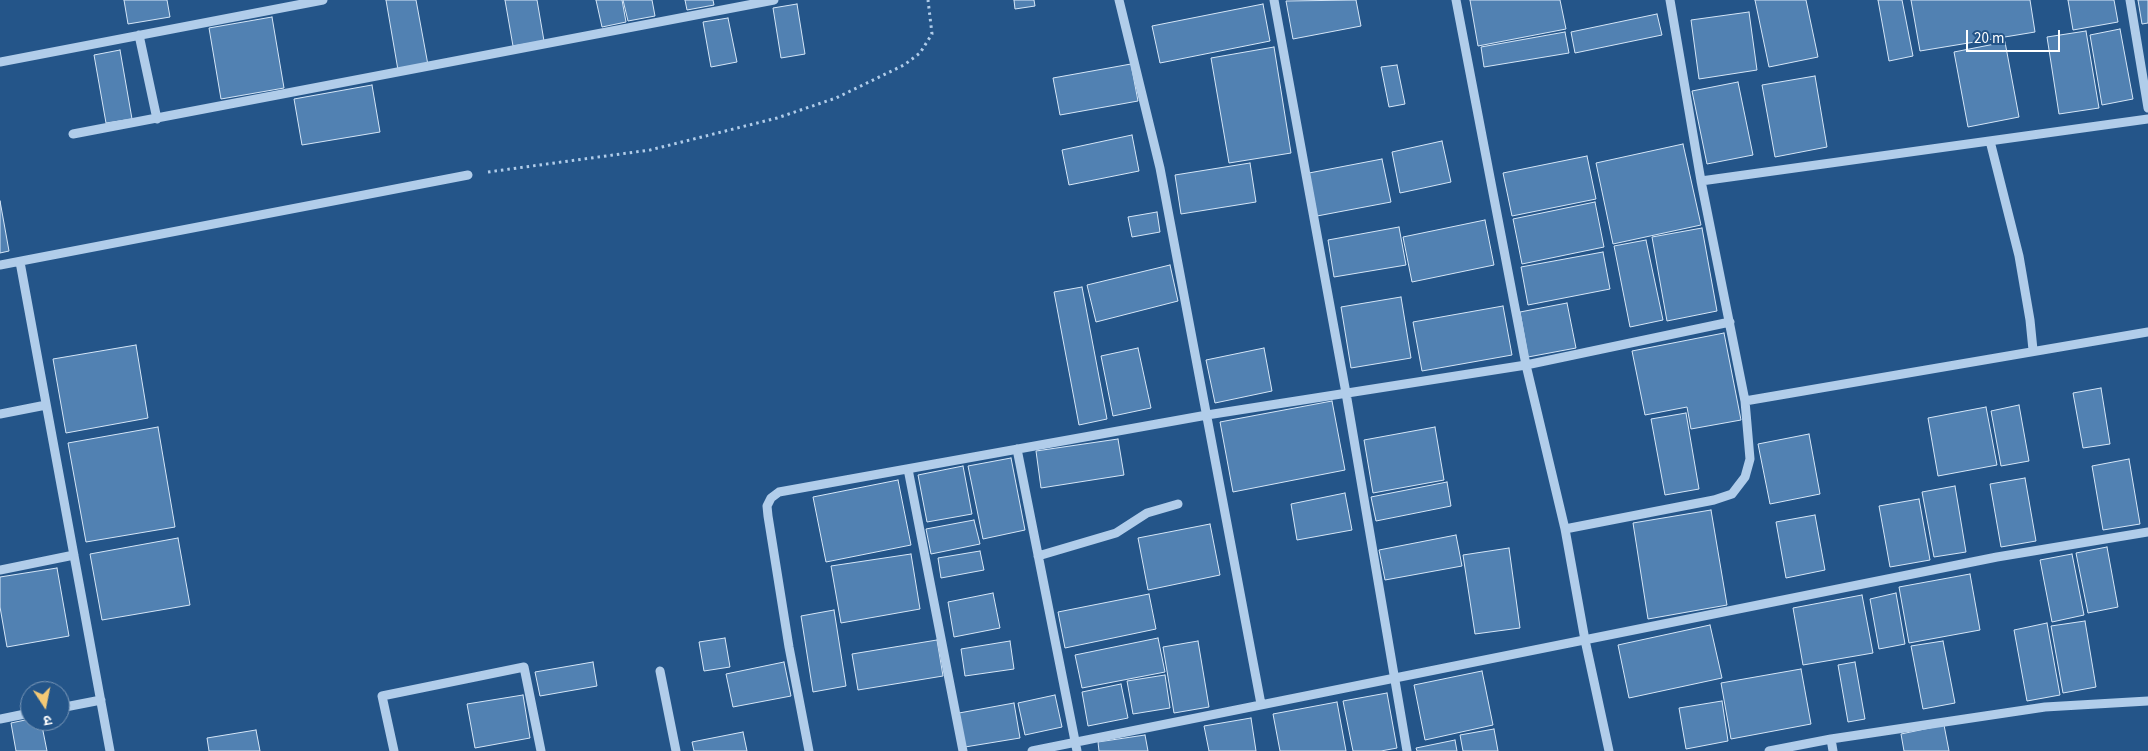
<!DOCTYPE html>
<html>
<head>
<meta charset="utf-8">
<style>
  body { margin:0 }
  #map { position:relative; width:2148px; height:751px; overflow:hidden; background:#245589; font-family:"Source Sans 3","Noto Sans Devanagari",sans-serif }
  canvas { display:block }
  .north { position:absolute; left:20px; top:681px; width:50px; height:50px; box-sizing:border-box; background:#245589; border:1px solid #7c99b8; border-radius:50%; rotate:169deg; font-size:14px; font-weight:700; line-height:20px; text-align:center; color:#fff }
  .north::after { content:''; display:block; margin:auto; width:18px; height:22px; background:#f4c975; clip-path:polygon(50% 0,100% 100%,50% 72%,0 100%) }
  .scale { position:absolute; left:1966px; top:30px; width:94px; height:22px; box-sizing:border-box; border:2px solid #fff; border-top:0; padding-left:6px; font-size:15px; line-height:18px; white-space:nowrap; color:#fff; -webkit-text-stroke:4px #245589; paint-order:stroke }
</style>
</head>
<body>
<div id="map">
<canvas width="2148" height="751"></canvas>
<div class="north">उ</div>
<div class="scale">20 m</div>
</div>
<script>
const g = document.querySelector('canvas').getContext('2d');
g.lineJoin = 'round';
function paint(path, color) { g.fillStyle = color; g.fill(path, 'evenodd'); }
const poly = rows => new Path2D(rows.map(r => 'M' + r).join(''));
function strokePath(path, color, width, dash) { g.strokeStyle = color; g.lineWidth = width; g.lineCap = dash ? 'butt' : 'round'; g.setLineDash(dash || []); g.stroke(path); }
const building = poly([
  [124,0,167,0,170,17,128,24,124,0],
  [386,0,416,0,428,65,398,70,386,0],
  [505,0,537,0,544,41,513,46,505,0],
  [596,0,622,0,626,22,602,27,596,0],
  [623,0,652,0,655,16,628,21,623,0],
  [685,0,713,0,714,5,687,10,685,0],
  [1014,0,1034,0,1035,6,1015,9,1014,0],
  [1356,0,1361,26,1293,39,1286,1,1356,0],
  [1470,0,1560,0,1566,29,1478,46,1470,0],
  [1755,0,1806,0,1818,57,1769,67,1755,0],
  [1878,0,1902,0,1913,56,1889,61,1878,0],
  [1911,0,2030,0,2035,32,1920,51,1911,0],
  [2068,0,2114,0,2118,22,2073,30,2068,0],
  [2138,0,2148,0,2148,23,2142,24,2138,0],
  [797,4,805,54,781,58,773,8,797,4],
  [1263,4,1270,41,1160,63,1152,26,1263,4],
  [1749,12,1757,70,1699,79,1691,20,1749,12],
  [1657,14,1662,35,1575,53,1571,32,1657,14],
  [272,17,284,88,221,99,209,28,272,17],
  [728,18,737,62,711,67,703,22,728,18],
  [2120,29,2133,99,2102,105,2090,35,2120,29],
  [2086,31,2099,108,2059,114,2047,37,2086,31],
  [1565,32,1569,53,1484,67,1481,47,1565,32],
  [2005,42,2019,117,1968,127,1954,52,2005,42],
  [1274,47,1291,153,1229,163,1211,58,1274,47],
  [120,50,132,119,106,123,94,55,120,50],
  [1131,64,1138,101,1060,115,1053,78,1131,64],
  [1397,65,1405,104,1389,107,1381,67,1397,65],
  [1815,76,1827,147,1775,157,1762,85,1815,76],
  [1738,82,1753,155,1707,164,1692,91,1738,82],
  [372,85,380,132,302,145,294,99,372,85],
  [1132,135,1139,171,1069,185,1062,150,1132,135],
  [1442,141,1451,182,1400,193,1392,152,1442,141],
  [1683,144,1701,225,1613,244,1596,163,1683,144],
  [1587,156,1596,199,1512,216,1503,173,1587,156],
  [1382,159,1391,202,1317,216,1309,173,1382,159],
  [1250,163,1256,202,1181,214,1175,175,1250,163],
  [0,201,9,251,0,253,0,201],
  [1595,202,1604,247,1522,264,1513,219,1595,202],
  [1157,212,1160,232,1132,237,1128,217,1157,212],
  [1485,220,1494,265,1412,282,1403,237,1485,220],
  [1399,227,1406,265,1334,277,1328,240,1399,227],
  [1702,228,1717,311,1667,321,1652,237,1702,228],
  [1646,240,1663,320,1630,327,1614,246,1646,240],
  [1603,252,1610,289,1528,305,1521,267,1603,252],
  [1170,265,1178,301,1096,322,1087,285,1170,265],
  [1082,287,1107,419,1079,425,1054,292,1082,287],
  [1401,297,1411,358,1351,368,1341,307,1401,297],
  [1567,303,1576,348,1528,357,1520,312,1567,303],
  [1503,306,1512,355,1422,371,1413,322,1503,306],
  [1724,333,1741,420,1691,429,1687,407,1645,415,1632,351,1724,333],
  [136,345,148,418,66,433,53,359,136,345],
  [1138,348,1151,408,1113,416,1101,356,1138,348],
  [1264,348,1272,391,1215,403,1206,360,1264,348],
  [2101,388,2110,444,2083,448,2073,393,2101,388],
  [1332,401,1345,470,1233,492,1220,422,1332,401],
  [2019,405,2029,461,2001,466,1991,411,2019,405],
  [1986,407,1997,465,1938,476,1928,418,1986,407],
  [1686,413,1699,489,1665,495,1651,419,1686,413],
  [158,427,175,527,86,542,68,443,158,427],
  [1435,427,1444,480,1373,493,1364,440,1435,427],
  [1809,434,1820,494,1770,504,1758,444,1809,434],
  [1118,439,1124,475,1041,488,1036,451,1118,439],
  [1011,458,1025,530,983,539,968,466,1011,458],
  [2129,459,2140,524,2103,530,2092,466,2129,459],
  [963,466,972,514,927,522,918,475,963,466],
  [2025,478,2036,541,2001,547,1990,484,2025,478],
  [898,480,911,545,826,562,813,497,898,480],
  [1447,482,1451,506,1376,521,1371,497,1447,482],
  [1955,486,1966,552,1934,557,1922,492,1955,486],
  [1345,493,1352,530,1297,540,1291,504,1345,493],
  [1919,499,1930,560,1890,567,1879,506,1919,499],
  [1711,510,1727,605,1648,619,1633,523,1711,510],
  [1815,515,1825,570,1786,578,1776,522,1815,515],
  [974,520,980,544,931,554,926,529,974,520],
  [1210,524,1220,575,1148,590,1138,538,1210,524],
  [1456,535,1462,566,1385,580,1379,550,1456,535],
  [178,538,190,605,102,620,90,554,178,538],
  [2107,547,2118,607,2088,613,2076,553,2107,547],
  [1509,548,1520,628,1475,634,1463,555,1509,548],
  [980,551,984,570,941,578,938,558,980,551],
  [911,554,920,609,841,623,831,566,911,554],
  [2072,554,2084,615,2052,622,2040,560,2072,554],
  [57,568,69,636,7,647,0,607,0,577,57,568],
  [1970,574,1980,630,1909,643,1899,587,1970,574],
  [993,593,1000,628,954,637,948,602,993,593],
  [1896,593,1905,644,1879,649,1870,599,1896,593],
  [1149,594,1156,629,1065,648,1058,612,1149,594],
  [1862,595,1873,653,1803,665,1793,608,1862,595],
  [834,610,846,686,813,692,801,616,834,610],
  [2085,621,2096,687,2063,693,2051,626,2085,621],
  [2047,623,2060,695,2027,701,2014,630,2047,623],
  [1710,625,1722,678,1629,698,1618,645,1710,625],
  [725,638,730,667,704,671,699,642,725,638],
  [1158,638,1165,672,1082,688,1075,655,1158,638],
  [937,640,943,676,858,690,852,654,937,640],
  [1010,641,1014,669,965,676,961,649,1010,641],
  [1198,641,1209,707,1174,713,1163,647,1198,641],
  [1943,641,1955,703,1923,709,1911,646,1943,641],
  [593,662,597,686,540,696,535,672,593,662],
  [784,662,791,696,733,707,726,674,784,662],
  [1855,662,1865,719,1848,722,1838,665,1855,662],
  [1801,669,1811,724,1731,739,1721,683,1801,669],
  [1482,671,1493,725,1425,740,1414,685,1482,671],
  [1165,675,1170,708,1133,714,1127,681,1165,675],
  [1121,684,1128,718,1088,726,1082,692,1121,684],
  [1387,693,1397,748,1381,751,1353,751,1343,701,1387,693],
  [523,695,530,738,475,748,467,704,523,695],
  [1055,695,1062,727,1025,735,1018,703,1055,695],
  [1722,701,1728,741,1686,749,1679,708,1722,701],
  [1337,702,1346,751,1280,751,1273,714,1337,702],
  [1014,703,1020,738,965,747,959,713,1014,703],
  [1251,718,1256,751,1209,751,1204,726,1251,718],
  [30,719,30,721,41,721,47,751,16,751,11,723,30,719],
  [1944,725,1949,751,1904,751,1901,734,1944,725],
  [1494,729,1498,751,1463,751,1460,735,1494,729],
  [256,730,260,751,209,751,207,738,256,730],
  [743,732,747,751,694,751,692,742,743,732],
  [1145,735,1148,751,1099,751,1098,742,1145,735],
  [1455,740,1457,751,1417,751,1416,748,1455,740]
]);
paint(building, '#5181b2');
strokePath(building, '#d5e6f7', 1);
strokePath(poly([
  [488,172,650,150,777,118,836,98,904,65,920,53,932,34,928,0]
]), '#b1cdea', 3, [2.5, 4]);
strokePath(poly([
  [1119,0,1160,168,1261,704],
  [1274,0,1346,393,1407,751],
  [1456,0,1526,365,1565,529,1585,640,1609,751],
  [2130,0,2148,108],
  [139,35,157,119],
  [0,62,323,0],
  [73,134,774,0],
  [1990,141,2019,256,2030,320,2033,350],
  [1701,181,2148,119],
  [20,262,110,751],
  [0,265,468,175],
  [1745,401,2148,332],
  [0,414,46,405],
  [1017,449,1077,751],
  [908,469,963,751],
  [1565,529,1714,500,1732,494,1745,477,1750,459,1745,401,1701,181,1670,0],
  [1038,556,1116,533,1147,513,1178,504],
  [0,570,74,555],
  [660,671,676,751],
  [60,708,101,700],
  [0,719,30,713],
  [1831,739,1833,751],
  [394,751,382,696,524,667,541,751],
  [809,751,789,647,768,516,767,506,771,498,779,492,1207,415,1526,365,1730,322],
  [1032,751,1997,557,2148,532],
  [1769,751,1831,739,2045,707,2148,701]
]), '#b1cdea', 9);
</script>
</body>
</html>
